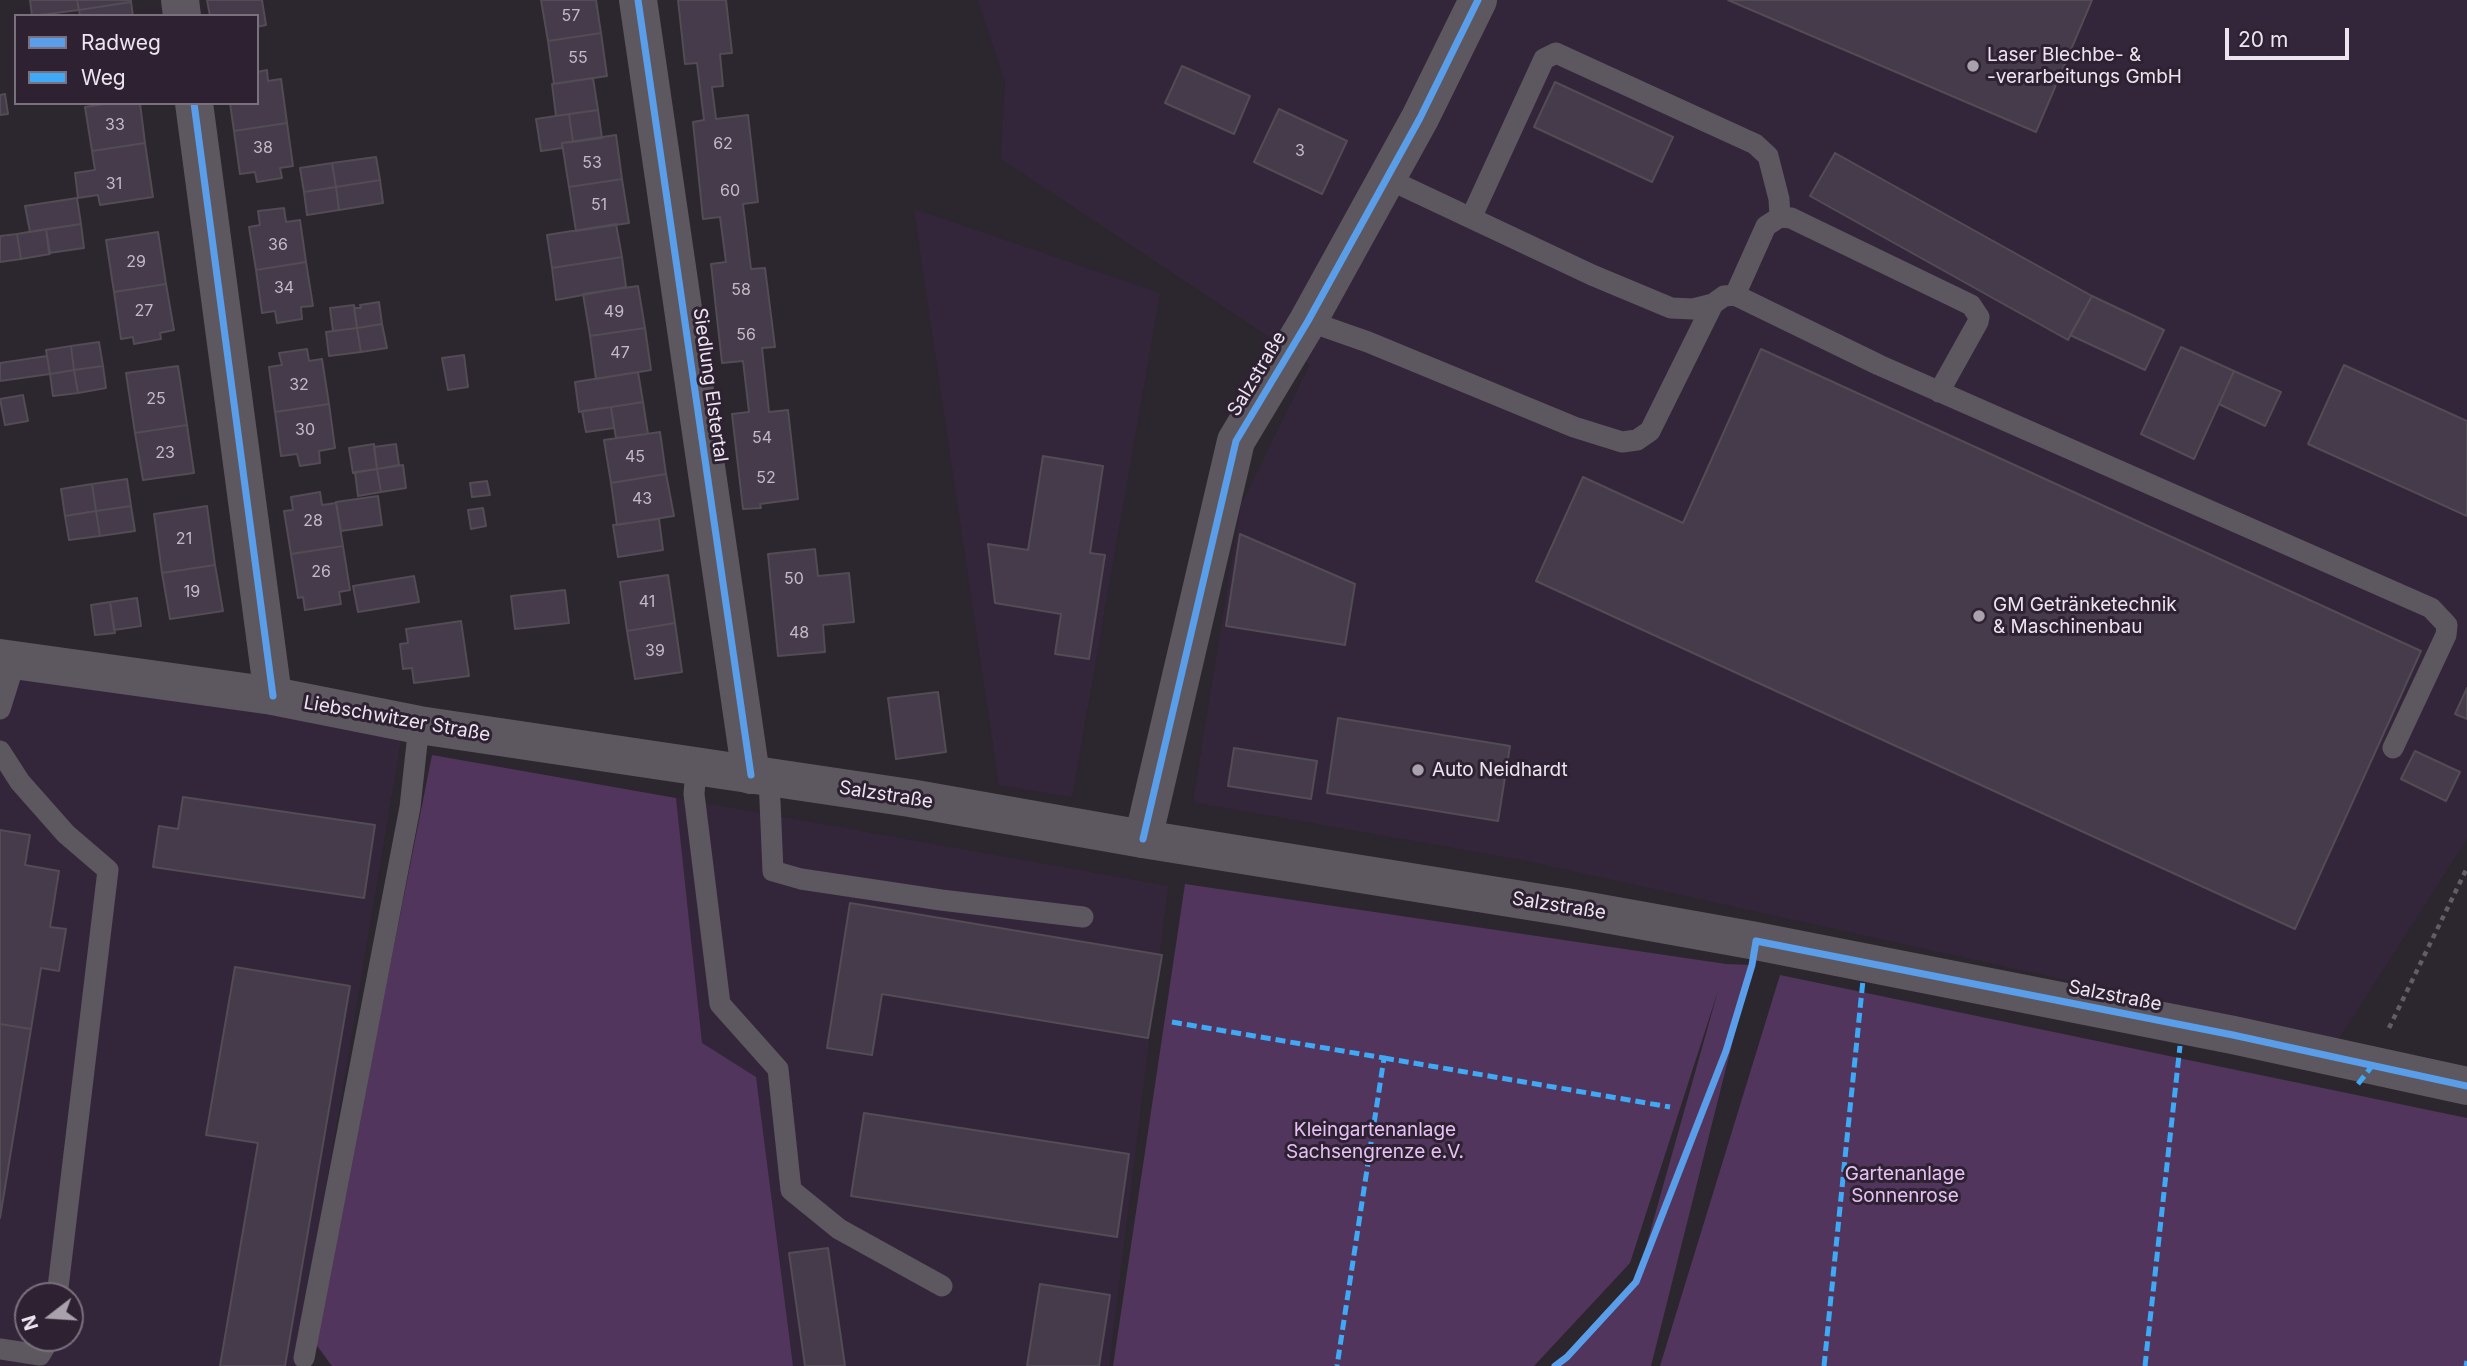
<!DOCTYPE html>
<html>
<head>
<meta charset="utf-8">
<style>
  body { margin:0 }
  #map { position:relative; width:2467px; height:1366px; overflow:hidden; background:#2c262e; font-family:Inter,sans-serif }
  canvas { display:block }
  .legend { position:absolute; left:14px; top:14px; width:245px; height:91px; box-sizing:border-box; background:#2e2232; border:2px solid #7a707e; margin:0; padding:9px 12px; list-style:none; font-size:21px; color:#ece5f0 }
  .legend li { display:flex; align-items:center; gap:14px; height:35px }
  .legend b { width:35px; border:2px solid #7a707e }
  .north { position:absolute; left:14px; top:1282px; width:70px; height:70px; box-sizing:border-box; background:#2e2232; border:2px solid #7a707e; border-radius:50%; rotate:253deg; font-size:19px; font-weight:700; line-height:28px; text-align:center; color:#ece5f0 }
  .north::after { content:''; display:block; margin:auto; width:24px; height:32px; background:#a9a2ac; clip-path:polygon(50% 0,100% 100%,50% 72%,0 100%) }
  .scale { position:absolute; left:2225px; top:28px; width:124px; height:32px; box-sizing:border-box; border:4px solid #ece5f0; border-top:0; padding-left:9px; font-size:21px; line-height:24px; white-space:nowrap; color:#ece5f0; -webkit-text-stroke:5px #2e2232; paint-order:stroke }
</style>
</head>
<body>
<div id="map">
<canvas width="2467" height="1366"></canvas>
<ul class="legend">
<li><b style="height:9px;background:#5a9eea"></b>Radweg</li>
<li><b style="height:9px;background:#3fa9f5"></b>Weg</li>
</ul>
<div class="north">N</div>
<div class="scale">20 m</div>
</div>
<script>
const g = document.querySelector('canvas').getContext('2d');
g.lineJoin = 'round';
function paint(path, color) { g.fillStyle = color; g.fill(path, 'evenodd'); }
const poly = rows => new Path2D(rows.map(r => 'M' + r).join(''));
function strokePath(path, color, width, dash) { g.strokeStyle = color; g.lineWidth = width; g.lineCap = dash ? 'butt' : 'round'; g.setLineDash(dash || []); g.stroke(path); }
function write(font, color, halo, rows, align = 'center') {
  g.font = font + ' Inter,sans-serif'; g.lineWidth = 6; g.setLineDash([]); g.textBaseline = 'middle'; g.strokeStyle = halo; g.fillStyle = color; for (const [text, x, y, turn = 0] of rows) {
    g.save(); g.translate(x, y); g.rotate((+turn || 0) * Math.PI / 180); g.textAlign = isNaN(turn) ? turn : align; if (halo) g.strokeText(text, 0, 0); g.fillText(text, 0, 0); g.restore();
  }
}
paint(poly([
  [978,0,2467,0,2467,839,2338,1040,1523,860,1193,802,1241,505,1310,364,1001,159,1005,82],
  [914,209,1160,293,1072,797,999,785],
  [0,659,404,722,296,1366,0,1366],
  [28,1296,70,1296,70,1338,28,1338],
  [676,798,1168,886,1109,1366,793,1366,756,1077,702,1044]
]), '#34263a');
paint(poly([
  [432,755,676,798,702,1043,756,1077,793,1366,332,1366,315,1343],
  [1185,884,1726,964,1752,965,1651,1366,1555,1366,1567,1357,1636,1282,1718,991,1630,1263,1534,1366,1113,1366],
  [1780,975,2467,1118,2467,1366,1660,1366]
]), '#51355d');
const building = poly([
  [30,0,77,0,79,10,32,16,30,0],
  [77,0,131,0,131,2,79,10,77,0],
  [207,0,262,0,266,25,257,27,257,16,210,16,207,0],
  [541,0,596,0,601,33,548,41,541,0],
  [678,0,726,0,732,53,720,54,723,86,712,87,716,119,748,115,758,202,743,204,751,269,765,268,775,347,762,348,769,412,788,410,798,499,760,504,761,508,743,509,732,414,749,412,743,361,722,363,711,264,726,262,720,217,703,219,693,122,704,120,697,63,685,64,678,0],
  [1728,0,2092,0,2036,132,1728,0],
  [131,2,133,16,80,16,79,10,131,2],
  [601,33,607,76,554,84,548,41,601,33],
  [1182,66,1250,96,1234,134,1165,103,1182,66],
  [267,70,268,81,281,79,287,123,234,131,230,103,257,103,257,72,267,70],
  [593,78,598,110,556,116,552,84,593,78],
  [1555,82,1673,137,1652,182,1534,127,1555,82],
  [5,94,8,114,0,115,0,95,5,94],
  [111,103,140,103,145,143,92,151,85,107,111,103],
  [1279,109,1347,141,1322,194,1254,162,1279,109],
  [598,110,602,138,573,142,569,114,598,110],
  [569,114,573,142,562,143,562,148,541,151,536,119,569,114],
  [287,123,293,166,280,168,282,178,257,182,255,172,240,174,234,131,287,123],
  [616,135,622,179,569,187,562,143,616,135],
  [145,143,153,197,100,205,98,195,78,198,75,173,95,170,92,151,145,143],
  [1835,153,2092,296,2068,340,1810,196,1835,153],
  [376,157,380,180,336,187,332,163,376,157],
  [332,163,336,187,304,192,300,168,332,163],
  [622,179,629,223,576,231,569,187,622,179],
  [380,180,383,203,339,210,336,187,380,180],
  [336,187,339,210,307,215,304,192,336,187],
  [77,198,81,224,30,232,25,206,77,198],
  [284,208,286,222,300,220,306,262,256,270,249,227,260,225,258,211,284,208],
  [81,224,84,248,49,253,46,229,81,224],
  [616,224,622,257,552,268,547,235,616,224],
  [46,229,50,254,21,259,17,234,46,229],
  [158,232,166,284,114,292,106,240,158,232],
  [17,234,21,259,0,262,0,236,17,234],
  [622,257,626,287,556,300,552,268,622,257],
  [306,262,313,306,301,307,302,319,277,323,275,311,262,313,256,270,306,262],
  [166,284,174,330,160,333,161,339,134,344,133,337,121,339,114,292,166,284],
  [638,286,645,328,590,336,583,294,638,286],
  [2092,296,2164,330,2145,370,2070,335,2092,296],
  [379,302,382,324,357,328,354,308,361,308,360,305,379,302],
  [354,305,357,328,333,331,330,308,354,305],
  [382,324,387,348,361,352,357,328,382,324],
  [357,328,361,352,329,356,326,332,357,328],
  [645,328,651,370,596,379,590,336,645,328],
  [99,342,103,366,74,370,71,346,99,342],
  [71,346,74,370,50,374,46,350,71,346],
  [2181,347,2234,371,2194,459,2141,434,2181,347],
  [307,349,309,361,322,359,329,404,275,412,269,367,282,365,279,353,307,349],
  [1761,349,2421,651,2295,929,1536,581,1583,477,1683,523,1761,349],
  [464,355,468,387,448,390,442,358,464,355],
  [47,356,50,374,0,381,0,363,47,356],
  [2344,365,2467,421,2467,516,2308,444,2344,365],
  [103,366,106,388,78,393,74,370,103,366],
  [178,366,187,425,135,433,126,373,178,366],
  [74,370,78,393,53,396,50,374,74,370],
  [2234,371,2281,392,2265,426,2219,404,2234,371],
  [638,372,643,402,579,412,575,382,638,372],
  [23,395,28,421,5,425,0,399,23,395],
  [643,402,648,434,616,438,611,407,643,402],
  [329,404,335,448,319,451,320,463,300,466,297,454,281,456,275,412,329,404],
  [611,407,614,428,586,432,582,411,611,407],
  [187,425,194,473,143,480,135,433,187,425],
  [660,432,666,474,611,483,604,440,660,432],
  [374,444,377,469,353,473,349,448,374,444],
  [396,444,399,465,377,469,374,447,396,444],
  [1043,456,1103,466,1090,553,1105,555,1089,659,1055,654,1061,614,995,603,988,544,1028,550,1043,456],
  [403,465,406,488,381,492,377,469,403,465],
  [377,469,381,492,358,496,355,472,377,469],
  [666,474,674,516,617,525,611,483,666,474],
  [127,479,131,506,96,511,92,484,127,479],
  [487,481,490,495,472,497,470,483,487,481],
  [92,484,96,511,65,516,61,489,92,484],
  [320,492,322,505,336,503,343,546,291,554,284,511,293,510,291,497,320,492],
  [378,496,382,525,341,531,336,502,378,496],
  [131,506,135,531,100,536,96,511,131,506],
  [207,506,215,565,162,573,154,514,207,506],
  [483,508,486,526,471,529,468,510,483,508],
  [96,511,100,536,69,540,65,516,96,511],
  [659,519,663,550,618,557,613,525,659,519],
  [1240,534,1355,584,1345,645,1226,626,1240,534],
  [343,546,350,590,339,592,341,604,305,610,303,597,298,598,291,554,343,546],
  [815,549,818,576,849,573,854,622,823,625,825,652,778,656,768,554,815,549],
  [215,565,223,611,170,619,162,573,215,565],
  [668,575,675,623,627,631,620,582,668,575],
  [414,576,419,602,358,612,353,586,414,576],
  [565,590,569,623,515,629,511,596,565,590],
  [137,598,141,626,114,630,110,602,137,598],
  [110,602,115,633,95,635,91,605,110,602],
  [461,621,469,676,414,683,412,668,403,669,400,644,408,643,406,629,461,621],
  [675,623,682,672,635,679,627,631,675,623],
  [2467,688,2467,719,2455,714,2467,688],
  [938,692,946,752,896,759,888,698,938,692],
  [1338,718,1510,746,1498,821,1327,793,1338,718],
  [1234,748,1317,761,1311,799,1228,786,1234,748],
  [2415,751,2460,772,2446,801,2401,779,2415,751],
  [183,797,375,825,364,898,153,867,159,826,178,829,183,797],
  [0,830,30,835,25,865,59,871,50,927,66,929,59,971,41,968,31,1029,0,1024,0,830],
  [850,903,1162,955,1148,1038,882,994,872,1055,827,1048,850,903],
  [235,967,350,986,285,1366,220,1366,258,1143,206,1135,235,967],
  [0,1024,31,1029,0,1218,0,1024],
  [864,1113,1129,1154,1117,1237,851,1196,864,1113],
  [828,1248,845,1366,805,1366,789,1253,828,1248],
  [1040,1284,1110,1295,1099,1366,1027,1366,1040,1284]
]);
paint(building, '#463b4a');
strokePath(building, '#524c54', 2);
strokePath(poly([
  [2389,1028,2467,868]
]), '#625e64', 4.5, [5, 5]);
strokePath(poly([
  [1386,178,1592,275,1671,308,1693,309,1713,304,1724,296,1735,295,1879,365,2431,608,2447,625,2446,635,2393,748],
  [1471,218,1544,59,1556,53,1755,144,1768,156,1779,199,1780,217],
  [1735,295,1766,226,1780,217,1791,218,1971,305,1979,317,1978,322,1939,392],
  [1308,321,1368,342,1574,427,1622,442,1637,440,1650,431,1713,304],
  [0,709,15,661],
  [0,751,20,782,66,834,108,870,57,1296],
  [696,768,694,794,720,1004,778,1069,791,1190,839,1229,942,1286],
  [769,778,773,871,801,879,941,900,1083,917],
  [0,1349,40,1355,50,1338],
  [304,1358,410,807,419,725]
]), '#5d585f', 21);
strokePath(poly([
  [180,0,182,16],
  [638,0,751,775],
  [194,103,273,696],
  [1143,839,1236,441,1308,321,1420,118,1478,0]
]), '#5d585f', 38);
strokePath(poly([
  [0,658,273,696,419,725,910,798,1143,839,1572,908,1756,941,2233,1035,2467,1086]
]), '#5d585f', 38);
strokePath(poly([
  [1172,1022,1384,1058,1337,1366],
  [1384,1058,1670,1107],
  [2358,1084,2372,1066],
  [1824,1366,1863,980],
  [2145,1366,2180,1046],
  [2466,1366,2467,1361]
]), '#3fa9f5', 5, [10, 5]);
strokePath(poly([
  [638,0,751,775],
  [194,103,273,696],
  [1143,839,1236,441,1308,321,1420,118,1478,0],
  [1555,1366,1567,1357,1636,1282,1726,1051,1752,965,1756,941,2233,1035,2467,1086]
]), '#5a9eea', 7);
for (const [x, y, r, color] of [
  [1973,66,7,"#a9a2ac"],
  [1979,616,7,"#a9a2ac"],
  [1418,770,7,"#a9a2ac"]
]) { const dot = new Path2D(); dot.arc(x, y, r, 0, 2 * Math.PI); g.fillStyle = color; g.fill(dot); strokePath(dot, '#2e2232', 2.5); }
write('16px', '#c2bac6', null, [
  ["57",571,16],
  ["55",578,58],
  ["33",115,125],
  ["62",723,144],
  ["38",263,148],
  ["3",1300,151],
  ["53",592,163],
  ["31",114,184],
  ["60",730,191],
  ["51",599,205],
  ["36",278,245],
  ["29",136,262],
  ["34",284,288],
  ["58",741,290],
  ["27",144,311],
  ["49",614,312],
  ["56",746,335],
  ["47",620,353],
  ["32",299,385],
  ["25",156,399],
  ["30",305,430],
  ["54",762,438],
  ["23",165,453],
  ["45",635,457],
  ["52",766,478],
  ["43",642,499],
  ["28",313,521],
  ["21",184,539],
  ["26",321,572],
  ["50",794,579],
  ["19",192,592],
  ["41",647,602],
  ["48",799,633],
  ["39",655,651]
]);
write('19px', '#ece5f0', '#2e2232', [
  ["Laser Blechbe- &",1987,55],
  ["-verarbeitungs GmbH",1987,77],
  ["GM Getränketechnik",1993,605],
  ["& Maschinenbau",1993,627],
  ["Auto Neidhardt",1432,770]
], 'left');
write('19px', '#ece5f0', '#2e2232', [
  ["Salzstraße",1257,374,-59],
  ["Siedlung Elstertal",710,385,82],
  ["Liebschwitzer Straße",397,719,10],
  ["Salzstraße",886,795,9],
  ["Salzstraße",1559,906,9],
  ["Salzstraße",2115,996,11]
]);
write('19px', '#e7c1f6', '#2e2232', [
  ["Kleingartenanlage",1375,1130],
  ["Sachsengrenze e.V.",1375,1152],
  ["Gartenanlage",1905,1174],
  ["Sonnenrose",1905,1196]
]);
</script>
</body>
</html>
